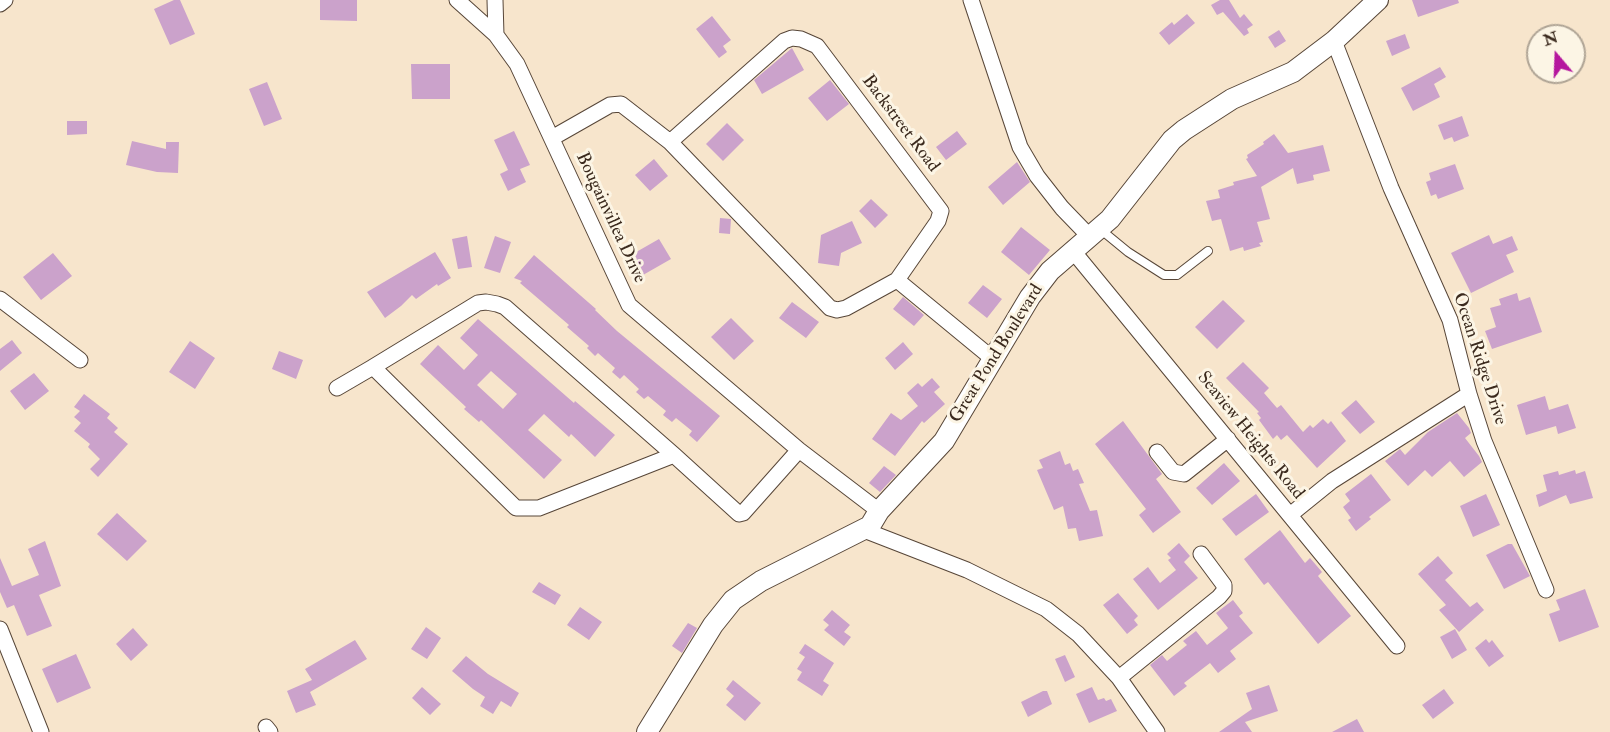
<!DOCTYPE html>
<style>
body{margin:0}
#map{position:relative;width:1610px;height:732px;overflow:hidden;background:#f7e5cc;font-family:"IM FELL Double Pica",serif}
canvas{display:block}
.north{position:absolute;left:1526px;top:24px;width:60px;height:60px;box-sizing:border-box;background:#fcf5e5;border:2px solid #afa495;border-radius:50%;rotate:341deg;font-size:16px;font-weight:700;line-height:24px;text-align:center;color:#3b2a1e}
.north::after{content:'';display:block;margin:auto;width:21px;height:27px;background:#b5179e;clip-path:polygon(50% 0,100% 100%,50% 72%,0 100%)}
</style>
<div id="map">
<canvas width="1610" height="732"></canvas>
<div class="north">N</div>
</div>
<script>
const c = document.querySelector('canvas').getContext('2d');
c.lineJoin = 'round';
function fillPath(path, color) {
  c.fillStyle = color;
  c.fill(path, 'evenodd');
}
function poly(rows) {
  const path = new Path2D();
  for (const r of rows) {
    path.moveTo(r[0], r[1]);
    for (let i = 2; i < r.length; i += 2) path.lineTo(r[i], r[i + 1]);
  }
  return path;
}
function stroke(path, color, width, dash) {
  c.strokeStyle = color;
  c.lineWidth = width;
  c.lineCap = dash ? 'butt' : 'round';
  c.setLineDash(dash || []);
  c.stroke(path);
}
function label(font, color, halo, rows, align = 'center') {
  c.font = font + ' "IM FELL Double Pica",serif';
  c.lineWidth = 6;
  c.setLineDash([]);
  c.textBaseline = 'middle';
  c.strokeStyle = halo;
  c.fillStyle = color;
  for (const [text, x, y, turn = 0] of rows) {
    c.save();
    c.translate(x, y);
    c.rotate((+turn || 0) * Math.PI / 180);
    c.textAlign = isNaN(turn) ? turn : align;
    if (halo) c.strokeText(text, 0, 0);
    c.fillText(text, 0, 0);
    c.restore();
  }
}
const building = poly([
 [174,0,180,0,195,34,170,45,154,9],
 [320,0,357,0,357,21,320,20],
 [1220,0,1229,0,1240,18,1244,14,1253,25,1247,29,1249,33,1244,36,1223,12,1217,15,1211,5],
 [1412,0,1458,0,1459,3,1418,17],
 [1187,14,1195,23,1169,45,1159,33,1172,22,1174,25],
 [712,16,731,40,723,46,727,52,719,58,696,29],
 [1279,30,1286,41,1275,48,1268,37],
 [1405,34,1410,48,1392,56,1386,41],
 [792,48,804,70,762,94,754,80],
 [411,64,450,64,450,99,412,99],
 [1440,67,1446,77,1434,84,1440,97,1413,111,1401,88],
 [830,80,849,104,827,121,808,98],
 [267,82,282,119,264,126,249,89],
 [1462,116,1469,136,1454,142,1452,137,1444,140,1438,125],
 [67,121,87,121,87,134,67,135],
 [727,123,744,140,723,161,706,144],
 [514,131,530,165,520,169,526,182,508,191,500,174,508,170,494,140],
 [957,131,967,144,946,160,936,147],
 [1274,134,1288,153,1323,145,1330,171,1313,175,1314,180,1297,184,1293,168,1261,187,1270,219,1257,222,1263,242,1259,243,1261,246,1244,251,1243,247,1230,251,1221,219,1212,221,1206,201,1220,198,1218,190,1234,185,1233,182,1257,176,1246,159,1248,158,1247,155,1264,144,1263,142],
 [132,141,166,149,166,142,179,142,178,173,157,172,126,165],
 [654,159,668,176,650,191,635,175],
 [1017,162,1030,182,1003,205,988,187],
 [1455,164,1464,189,1438,199,1436,194,1431,196,1426,182,1431,180,1429,173],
 [871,199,888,215,875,228,859,211],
 [720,218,731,219,730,234,719,233],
 [852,221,862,243,841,253,839,266,818,263,821,235],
 [1021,227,1050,250,1029,275,1001,252],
 [1489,235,1493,244,1512,236,1518,250,1506,255,1514,272,1471,293,1451,253],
 [467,236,472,267,458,269,452,239],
 [495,236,511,242,500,273,484,268],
 [659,239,671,259,636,279,624,259],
 [435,252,451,278,438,286,437,284,416,299,412,295,401,306,385,318,367,292],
 [53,253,72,276,41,300,23,277],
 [534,255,596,309,595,310,617,331,720,416,697,442,689,435,692,431,676,418,672,422,663,415,666,411,648,396,644,399,636,392,639,389,624,375,620,379,612,372,615,368,598,353,595,356,587,348,589,346,567,327,569,325,520,283,522,281,514,278],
 [983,285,1002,299,987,318,968,303],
 [1517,293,1519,301,1530,297,1542,332,1492,349,1485,331,1496,327,1490,308,1501,305,1499,299],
 [903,297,924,315,914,326,893,309],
 [1223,300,1245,321,1217,349,1195,327],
 [792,302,819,322,806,338,779,318],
 [731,318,754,341,734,360,711,337],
 [478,319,574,403,575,401,615,435,595,457,571,434,569,437,544,414,528,430,562,460,544,479,481,420,479,422,464,409,466,407,420,364,438,345,464,370,478,355,460,338],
 [491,371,517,394,503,409,477,385],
 [12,340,22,353,0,371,0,349],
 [190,341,215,358,195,389,169,372],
 [903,342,913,354,895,370,885,358],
 [279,351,303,360,296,379,272,369],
 [1243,362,1269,388,1264,393,1277,408,1281,405,1303,432,1310,425,1313,428,1323,419,1328,424,1331,421,1346,441,1317,468,1287,435,1281,440,1277,435,1273,439,1259,420,1261,418,1257,413,1259,412,1226,378],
 [34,373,49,391,25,410,10,391],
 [932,378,940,387,934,392,945,404,924,423,922,421,895,456,872,439,891,413,901,420,918,406,907,393,918,383,922,387],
 [84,394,110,414,107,418,118,428,114,432,128,444,98,477,90,469,100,459,88,447,90,444,74,431,81,423,74,417,80,411,74,407],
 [1545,396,1549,410,1568,404,1576,428,1558,434,1556,426,1526,435,1517,405],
 [1356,400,1375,422,1360,434,1341,413],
 [1457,413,1469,428,1471,433,1465,438,1479,456,1482,462,1464,477,1450,461,1432,477,1425,470,1408,486,1385,461,1400,449,1405,455,1428,432],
 [1123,421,1162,474,1156,479,1181,512,1153,533,1139,515,1146,509,1095,444],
 [1060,451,1065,465,1070,463,1073,471,1078,469,1084,483,1079,484,1090,511,1097,510,1103,536,1079,541,1076,528,1068,529,1063,506,1054,510,1037,470,1043,468,1039,460],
 [1224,463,1240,481,1212,505,1196,488],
 [884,466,896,475,880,492,869,483],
 [1575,470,1576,474,1585,471,1593,498,1570,504,1566,495,1539,507,1536,495,1547,491,1543,475,1558,471,1559,475],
 [1371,474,1391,500,1369,517,1371,519,1356,531,1348,520,1351,518,1343,507,1350,501,1345,494],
 [1256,494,1269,512,1236,536,1222,519],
 [1486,494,1500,525,1473,537,1460,506],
 [117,513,147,541,127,561,97,534],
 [1280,530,1305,563,1310,558,1322,572,1318,576,1351,616,1318,644,1268,582,1264,585,1244,559],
 [45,541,61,586,39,595,52,626,27,636,14,605,7,608,0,592,0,558,12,586,39,575,28,549],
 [1179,543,1190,556,1184,562,1198,578,1158,610,1133,579,1148,567,1160,583,1176,570,1168,560,1171,558,1167,554],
 [1508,544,1512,544,1530,576,1504,589,1486,555],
 [1438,556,1453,573,1445,580,1470,607,1477,602,1484,610,1459,632,1439,610,1446,605,1418,574],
 [539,582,561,595,555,605,532,592],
 [1585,589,1599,627,1559,642,1549,614,1560,610,1556,600],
 [1118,593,1138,616,1134,620,1138,625,1127,634,1103,605],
 [1233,600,1243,613,1239,616,1253,633,1230,651,1236,659,1218,673,1210,663,1184,683,1187,686,1174,696,1150,665,1162,655,1167,661,1187,645,1183,641,1196,631,1207,645,1226,630,1228,628,1216,613],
 [580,607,602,622,589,640,567,625],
 [832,610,850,625,844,632,851,637,844,646,824,630,829,625,823,620],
 [688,623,697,628,682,653,672,646],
 [426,627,441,638,427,659,411,649],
 [133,628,148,645,131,661,116,644],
 [1455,629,1467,650,1452,659,1440,637],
 [1486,639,1489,643,1492,640,1504,656,1489,667,1475,648],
 [355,640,367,659,310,692,316,705,296,713,287,691,312,680,305,669],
 [805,644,834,663,823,681,829,685,822,696,797,680,802,672,797,669,805,657,799,653],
 [76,654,91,688,57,703,42,669],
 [1065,655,1075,677,1065,682,1055,659],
 [466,656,488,674,519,693,511,707,501,701,493,714,480,706,485,697,473,689,452,671],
 [733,680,761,703,745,721,726,705,734,696,726,689],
 [1269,685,1278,711,1245,722,1252,732,1219,732,1252,709,1246,693],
 [422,687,441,704,430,715,412,698],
 [1092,687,1098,700,1104,698,1106,701,1111,699,1117,711,1089,723,1076,694],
 [1444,689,1454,703,1433,719,1422,705],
 [1043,691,1047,691,1052,704,1028,717,1021,702],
 [1357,719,1364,732,1332,732]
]);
const service = poly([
 [1100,229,1128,252,1164,275,1177,275,1208,251]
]);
const minor = poly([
 [457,0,496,35,517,64,629,305,799,450,879,511],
 [495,0,496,35],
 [971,0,1020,147,1037,176,1062,208,1090,237],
 [0,4,5,0],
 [1334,41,1391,188,1450,320,1469,394,1484,441,1546,590],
 [552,138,610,105,621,104,670,142,830,308,837,310,846,308,897,280],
 [670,142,784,41,792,38,801,39,817,46,941,211,938,221,897,280,993,359],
 [1073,251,1397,646],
 [0,299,80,360],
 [337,388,373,367],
 [1157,452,1173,472,1184,474,1228,439],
 [674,455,539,508,516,508,373,367,478,303,486,302,497,304,505,307,674,455,739,514,743,513,799,450],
 [1290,515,1332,481,1469,394],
 [864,530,967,570,1046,609,1078,634,1119,678,1157,732],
 [0,629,41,732],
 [1119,678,1219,597,1224,591,1224,585,1201,554],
 [266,727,270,732]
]);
const tertiary = poly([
 [647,732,713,625,733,600,761,581,870,526,879,511,944,441,1030,297,1050,271,1110,219,1172,140,1184,130,1232,99,1293,72,1334,41,1378,0]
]);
const streetNames = [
 ["Backstreet Road",900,124,53],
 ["Bougainvillea Drive",610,218,65],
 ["Great Pond Boulevard",997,354,-58],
 ["Ocean Ridge Drive",1479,359,72],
 ["Seaview Heights Road",1250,436,51]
];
fillPath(building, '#cba2cb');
stroke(service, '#574638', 10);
stroke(minor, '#574638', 17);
stroke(tertiary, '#574638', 22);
stroke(service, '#fff', 8);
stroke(minor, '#fff', 15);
stroke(tertiary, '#fff', 20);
label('18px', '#3b2a1e', '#fcf5e5', streetNames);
</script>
